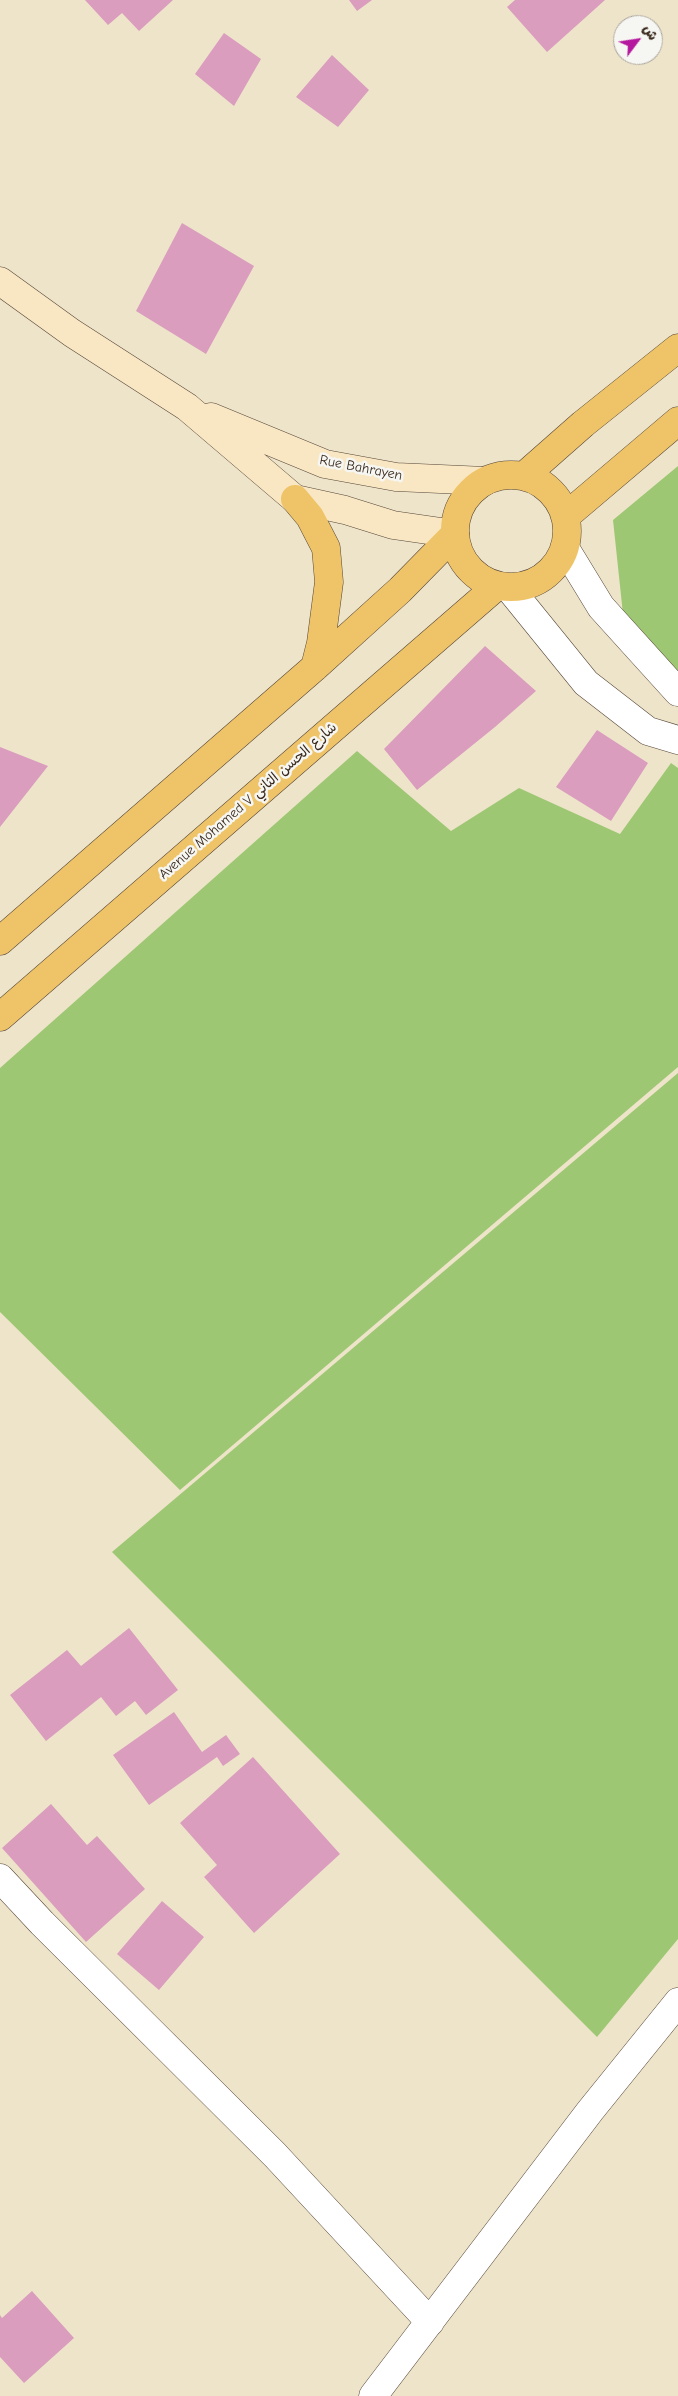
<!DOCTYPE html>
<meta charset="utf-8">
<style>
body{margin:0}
#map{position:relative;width:678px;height:2396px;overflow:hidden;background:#eee4ca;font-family:"Comic Neue","Playpen Sans Arabic",sans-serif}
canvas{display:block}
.north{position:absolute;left:613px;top:15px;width:50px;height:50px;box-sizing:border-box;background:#f6f6f2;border:1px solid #aba49d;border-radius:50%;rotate:59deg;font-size:14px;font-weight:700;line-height:20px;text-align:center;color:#3b2a1e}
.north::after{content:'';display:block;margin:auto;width:18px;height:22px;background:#b5179e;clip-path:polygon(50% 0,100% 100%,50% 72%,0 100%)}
</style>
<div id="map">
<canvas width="678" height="2396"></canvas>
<div class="north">ش</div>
</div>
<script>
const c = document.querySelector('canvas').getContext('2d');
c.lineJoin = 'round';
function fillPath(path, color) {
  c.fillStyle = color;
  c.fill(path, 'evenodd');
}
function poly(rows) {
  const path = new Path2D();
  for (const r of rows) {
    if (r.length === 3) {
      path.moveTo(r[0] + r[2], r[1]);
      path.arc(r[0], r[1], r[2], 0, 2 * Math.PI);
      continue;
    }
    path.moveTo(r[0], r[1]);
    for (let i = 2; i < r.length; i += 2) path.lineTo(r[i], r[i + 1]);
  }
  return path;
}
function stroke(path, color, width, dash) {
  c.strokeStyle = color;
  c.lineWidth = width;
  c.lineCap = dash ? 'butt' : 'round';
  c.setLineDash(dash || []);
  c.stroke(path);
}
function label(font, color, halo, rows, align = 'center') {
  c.font = font + ' "Comic Neue","Playpen Sans Arabic",sans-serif';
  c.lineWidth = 5;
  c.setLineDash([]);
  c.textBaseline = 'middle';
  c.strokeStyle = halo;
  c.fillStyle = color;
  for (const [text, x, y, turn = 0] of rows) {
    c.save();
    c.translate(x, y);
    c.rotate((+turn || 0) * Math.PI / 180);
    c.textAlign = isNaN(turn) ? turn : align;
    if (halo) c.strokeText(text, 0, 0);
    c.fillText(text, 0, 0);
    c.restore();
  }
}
const green = poly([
 [678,466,678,672,625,633,613,520],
 [357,751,451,831,519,788,620,834,671,763,678,768,678,1067,180,1490,0,1312,0,1068],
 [678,1073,678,1939,597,2037,112,1552]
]);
const building = poly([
 [85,0,173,0,139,31,122,13,108,25],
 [349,0,372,0,357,11],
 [515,0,605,0,547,52,507,7],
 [224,33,261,59,234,106,195,74],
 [332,55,369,90,338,127,296,97],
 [182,223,254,266,206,354,136,311],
 [485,646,536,691,495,727,417,790,384,749],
 [597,730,648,763,611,821,556,787],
 [0,747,48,766,0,827],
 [129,1628,178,1690,146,1715,135,1701,116,1716,101,1697,46,1741,10,1695,67,1650,81,1666],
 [174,1712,202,1752,226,1735,240,1754,223,1766,217,1757,149,1805,113,1755],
 [253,1757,340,1854,254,1933,204,1877,217,1865,180,1823],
 [51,1804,87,1845,97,1836,145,1889,86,1942,2,1848],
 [162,1901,204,1937,159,1990,117,1954],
 [32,2291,74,2338,24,2383,0,2357,0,2315,2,2318]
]);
const street = poly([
 [565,548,601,607,678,692],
 [509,588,586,683,648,731,678,740],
 [0,1878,42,1923,275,2155,430,2322],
 [373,2396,590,2111,678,2002]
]);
const secondary = poly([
 [0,281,72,333,187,407,295,499,345,510,393,525,455,534],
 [211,417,325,464,396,477,485,481]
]);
const highway = poly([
 [511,531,56],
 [524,476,583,424,678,348],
 [295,499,310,517,326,548,329,582,321,643,315,667],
 [566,516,678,421],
 [0,941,315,667,400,590,455,534],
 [0,1017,497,586]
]);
const streetNames = [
 ["Rue Bahrayen",361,468,11],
 ["Avenue Mohamed V شارع الحسن الثاني",248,801,-41]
];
fillPath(green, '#9ec773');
fillPath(building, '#da9dbe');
stroke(street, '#564638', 29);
stroke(secondary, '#564638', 29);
stroke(highway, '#564638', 29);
stroke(street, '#fff', 28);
stroke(secondary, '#f9e7c3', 28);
stroke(highway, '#efc469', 28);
label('14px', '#3b2a1e', '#f6f6f2', streetNames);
</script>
